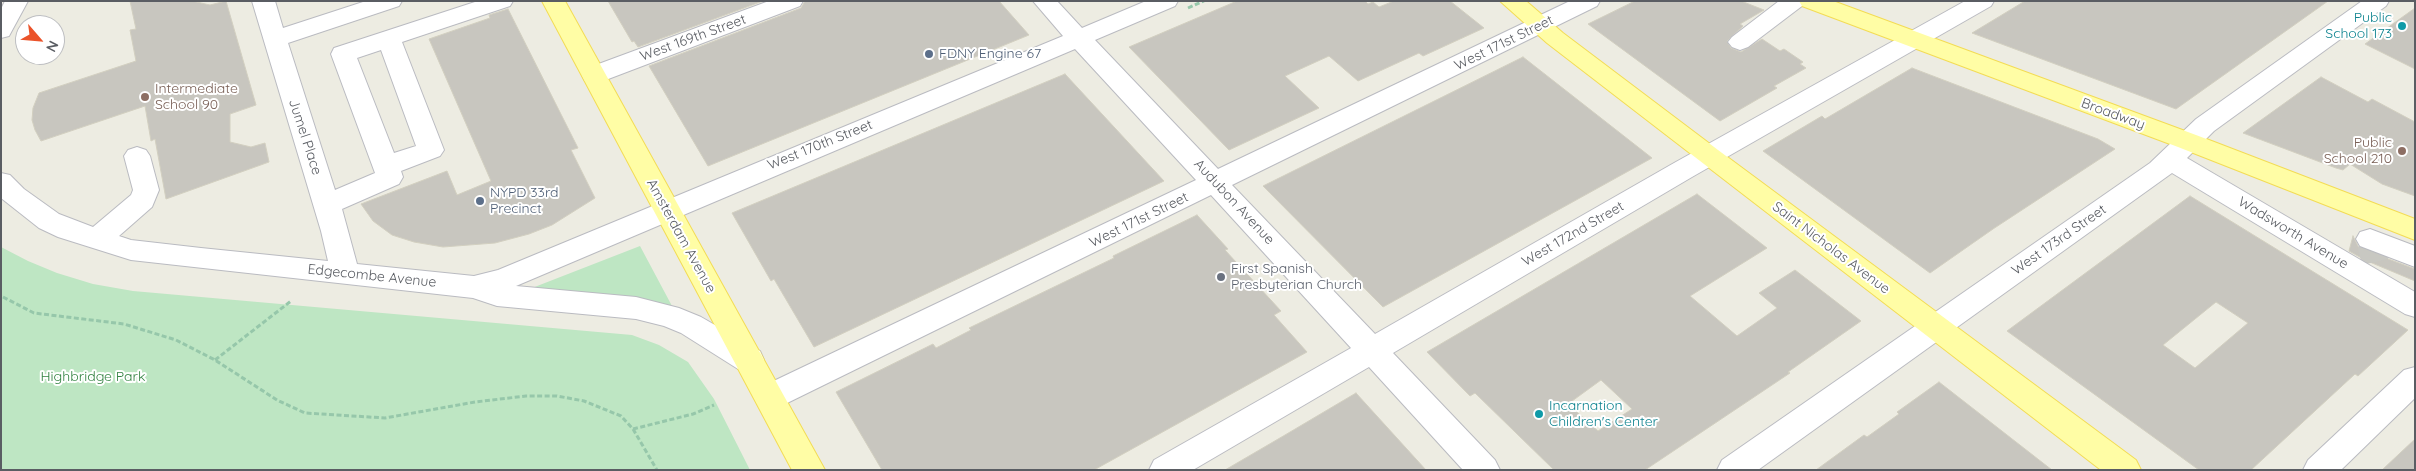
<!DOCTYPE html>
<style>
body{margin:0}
#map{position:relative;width:2416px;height:471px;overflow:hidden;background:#edece2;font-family:Quicksand,sans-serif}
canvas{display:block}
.frame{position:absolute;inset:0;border:2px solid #5a5d63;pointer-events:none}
.north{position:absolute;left:15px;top:15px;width:50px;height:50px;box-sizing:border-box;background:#fff;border:1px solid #bdbec1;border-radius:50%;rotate:117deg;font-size:14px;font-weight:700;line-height:20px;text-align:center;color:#5a5d63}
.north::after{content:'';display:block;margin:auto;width:18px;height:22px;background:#eb532a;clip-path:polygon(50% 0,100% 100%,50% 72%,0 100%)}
</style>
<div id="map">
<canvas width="2416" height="471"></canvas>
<div class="frame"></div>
<div class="north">N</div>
</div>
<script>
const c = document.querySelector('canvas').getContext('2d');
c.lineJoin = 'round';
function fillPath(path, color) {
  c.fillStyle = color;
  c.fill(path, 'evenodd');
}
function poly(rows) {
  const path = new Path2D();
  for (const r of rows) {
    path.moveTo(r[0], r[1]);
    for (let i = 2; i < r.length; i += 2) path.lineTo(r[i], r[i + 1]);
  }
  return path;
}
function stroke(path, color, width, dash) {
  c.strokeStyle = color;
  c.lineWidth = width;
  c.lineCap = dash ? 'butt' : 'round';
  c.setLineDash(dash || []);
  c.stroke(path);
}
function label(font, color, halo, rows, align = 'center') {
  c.font = font + ' Quicksand,sans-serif';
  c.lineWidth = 4;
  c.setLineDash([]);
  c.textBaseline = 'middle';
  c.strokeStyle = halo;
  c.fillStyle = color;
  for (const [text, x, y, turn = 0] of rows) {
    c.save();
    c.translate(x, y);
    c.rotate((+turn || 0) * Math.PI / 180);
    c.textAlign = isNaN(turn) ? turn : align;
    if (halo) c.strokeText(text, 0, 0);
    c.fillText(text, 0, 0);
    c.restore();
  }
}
const green = poly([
 [640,246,672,306,532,288],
 [1,247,28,261,57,273,93,284,133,291,632,335,659,345,688,362,714,399,750,470,1,470]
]);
const building = poly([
 [130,1,192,1,210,5,226,1,256,105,230,114,230,142,251,147,265,143,269,162,166,199,155,139,151,141,145,106,41,141,35,130,32,120,33,108,39,93,136,61,130,30,136,29,130,1],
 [608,1,763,1,638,47,634,41,632,42,608,1],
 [805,1,999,1,1029,35,708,166,649,66,801,8,805,1],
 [1237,1,1365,1,1368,4,1373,2,1379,7,1394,1,1450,1,1484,28,1423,56,1419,53,1358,81,1329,56,1285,76,1319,108,1229,150,1129,47,1237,1],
 [1635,1,1741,1,1764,10,1740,24,1743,26,1727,41,1731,48,1741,52,1762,39,1780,51,1784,49,1803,62,1800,64,1806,68,1774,86,1777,88,1720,121,1588,24,1635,1],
 [2025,1,2328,1,2176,109,1972,33,2025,1],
 [2415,8,2415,69,2365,44,2415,8],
 [508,9,578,148,571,150,595,198,552,225,529,234,495,243,443,247,414,242,392,235,373,221,361,204,447,171,457,195,491,181,429,39,490,18,489,15,508,9],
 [1523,57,1652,158,1383,307,1263,186,1523,57],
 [1912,68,2098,139,2115,149,1993,229,1930,273,1763,151,1822,116,1825,119,1912,68],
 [1065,74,1164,181,814,347,774,279,771,281,732,213,1065,74],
 [2321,77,2368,102,2372,99,2415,122,2415,196,2382,184,2350,164,2343,170,2336,168,2243,133,2321,77],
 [1697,194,1767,248,1690,296,1737,336,1777,308,1759,293,1795,270,1861,321,1788,372,1790,373,1645,470,1554,470,1475,393,1470,396,1427,352,1697,194],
 [1601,380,1632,409,1598,431,1568,404,1601,380],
 [2190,196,2408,330,2358,376,2355,374,2251,470,2199,470,2007,331,2190,196],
 [2216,302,2248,323,2195,368,2163,345,2216,302],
 [1197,215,1228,249,1225,250,1281,311,1274,315,1307,352,1094,470,882,470,836,392,933,344,936,348,971,330,969,328,1114,258,1113,256,1197,215],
 [2353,236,2359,248,2415,269,2415,281,2365,260,2349,251,2353,236],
 [1939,382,2052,470,1816,470,1864,435,1867,437,1899,414,1897,412,1939,382],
 [1356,393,1426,470,1225,470,1285,435,1356,393],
 [2415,439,2415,470,2382,470,2415,439]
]);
const minorTunnel = poly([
 [2371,244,2375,262]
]);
const path = poly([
 [1188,8,1204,1],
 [3,297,34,313,124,324,176,340,215,360,277,400,305,413,385,418,475,402,526,396,557,396,584,401,621,416,633,429,657,470],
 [215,360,291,301],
 [633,429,693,414,714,405]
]);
const minor = poly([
 [5,1,28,1,9,36,1,38,1,9,5,1],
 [252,1,275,1,283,28,366,1,402,1,399,6,288,43,335,190,375,173,331,54,334,48,478,1,513,1,510,6,402,42,444,150,440,156,401,171,403,177,399,184,342,209,357,264,474,276,498,270,1063,36,1033,1,1057,1,1082,28,1146,1,1178,1,1175,6,1095,40,1218,169,1570,1,1600,1,1597,6,1232,185,1375,334,1674,163,1965,1,1994,1,1991,6,1692,177,1393,353,1495,460,1500,470,1463,470,1369,367,1193,470,1149,470,1154,460,1351,348,1211,195,781,406,770,410,759,406,755,397,759,388,1196,180,1075,49,516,286,636,297,679,308,701,317,760,351,764,360,760,369,749,372,738,369,681,333,664,326,636,319,497,306,473,298,131,260,58,237,39,228,1,198,1,173,10,175,24,189,59,214,93,227,131,195,133,190,124,156,128,150,137,147,146,150,150,156,159,190,152,207,119,236,131,240,201,248,328,261,321,231,252,1],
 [381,50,416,146,394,153,357,58,381,50],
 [769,1,803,1,800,6,603,81,594,83,585,81,582,75,585,69,769,1],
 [1779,1,1805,1,1802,6,1748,47,1740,50,1732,47,1728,42,1732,37,1779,1],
 [2362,1,2389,1,2386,6,2214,131,2187,158,2415,292,2415,317,2405,314,2172,173,1758,470,1717,470,1722,460,2150,163,2196,119,2362,1],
 [2370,229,2415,246,2415,267,2360,246,2356,239,2360,232,2370,229],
 [2415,367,2415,398,2341,470,2303,470,2308,460,2404,370,2415,367]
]);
const major = poly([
 [542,1,565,1,825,470,792,470,542,1],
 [1500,1,1526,1,1563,33,1718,150,2136,460,2141,470,2101,470,1547,43,1500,1],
 [1799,1,1833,1,2196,135,2415,219,2415,240,2178,147,1802,6,1799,1]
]);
const markers = [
 [2402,26,5,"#0f9aa8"],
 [929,54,5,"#5c6f8a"],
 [145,97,5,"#8d6e63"],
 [2402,151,5,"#8d6e63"],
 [480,201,5,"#5c6f8a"],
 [1221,277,5,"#6b7280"],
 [1539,414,5,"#0f9aa8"]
];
const cultureNames = [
 ["Public",2392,18],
 ["School 173",2392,34],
 ["Incarnation",1549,406,"left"],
 ["Children's Center",1549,422,"left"]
];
const streetNames = [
 ["West 169th Street",693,38,-20],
 ["West 171st Street",1504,43,-26],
 ["Broadway",2113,114,20],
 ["Jumel Place",305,137,72],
 ["West 170th Street",820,145,-22],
 ["Audubon Avenue",1234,202,47],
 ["West 171st Street",1139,220,-26],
 ["Wadsworth Avenue",2293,233,31],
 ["West 172nd Street",1573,234,-30],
 ["Amsterdam Avenue",681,236,61],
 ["West 173rd Street",2059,240,-35],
 ["Saint Nicholas Avenue",1831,248,37],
 ["Edgecombe Avenue",372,276,6]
];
const serviceNames = [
 ["FDNY Engine 67",939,54],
 ["NYPD 33rd",490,193],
 ["Precinct",490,209]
];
const educationNames = [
 ["Intermediate",155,89],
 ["School 90",155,105],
 ["Public",2392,143,"right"],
 ["School 210",2392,159,"right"]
];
const worshipNames = [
 ["First Spanish",1231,269],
 ["Presbyterian Church",1231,285]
];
const parkNames = [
 ["Highbridge Park",93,377]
];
fillPath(green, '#bee6c3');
fillPath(building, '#c8c6bf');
stroke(building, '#d2cfc0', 1);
stroke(minorTunnel, '#c8c8c2', 27, [27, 14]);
stroke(minor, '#babbc1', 2);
stroke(major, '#f3dc55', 2);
stroke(path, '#96c7aa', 3, [5, 2.5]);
fillPath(minor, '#fff');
fillPath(major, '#fffda5');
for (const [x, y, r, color] of markers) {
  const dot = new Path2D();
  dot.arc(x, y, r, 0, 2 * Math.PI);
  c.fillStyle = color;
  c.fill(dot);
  stroke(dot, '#fff', 2);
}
label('14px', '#0d838f', '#fff', cultureNames, 'right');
label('14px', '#5a5d63', '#fff', streetNames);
label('14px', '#4e5e75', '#fff', serviceNames, 'left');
label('14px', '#785e54', '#fff', educationNames, 'left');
label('14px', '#5b616d', '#fff', worshipNames, 'left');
label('14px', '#328241', '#fff', parkNames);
</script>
